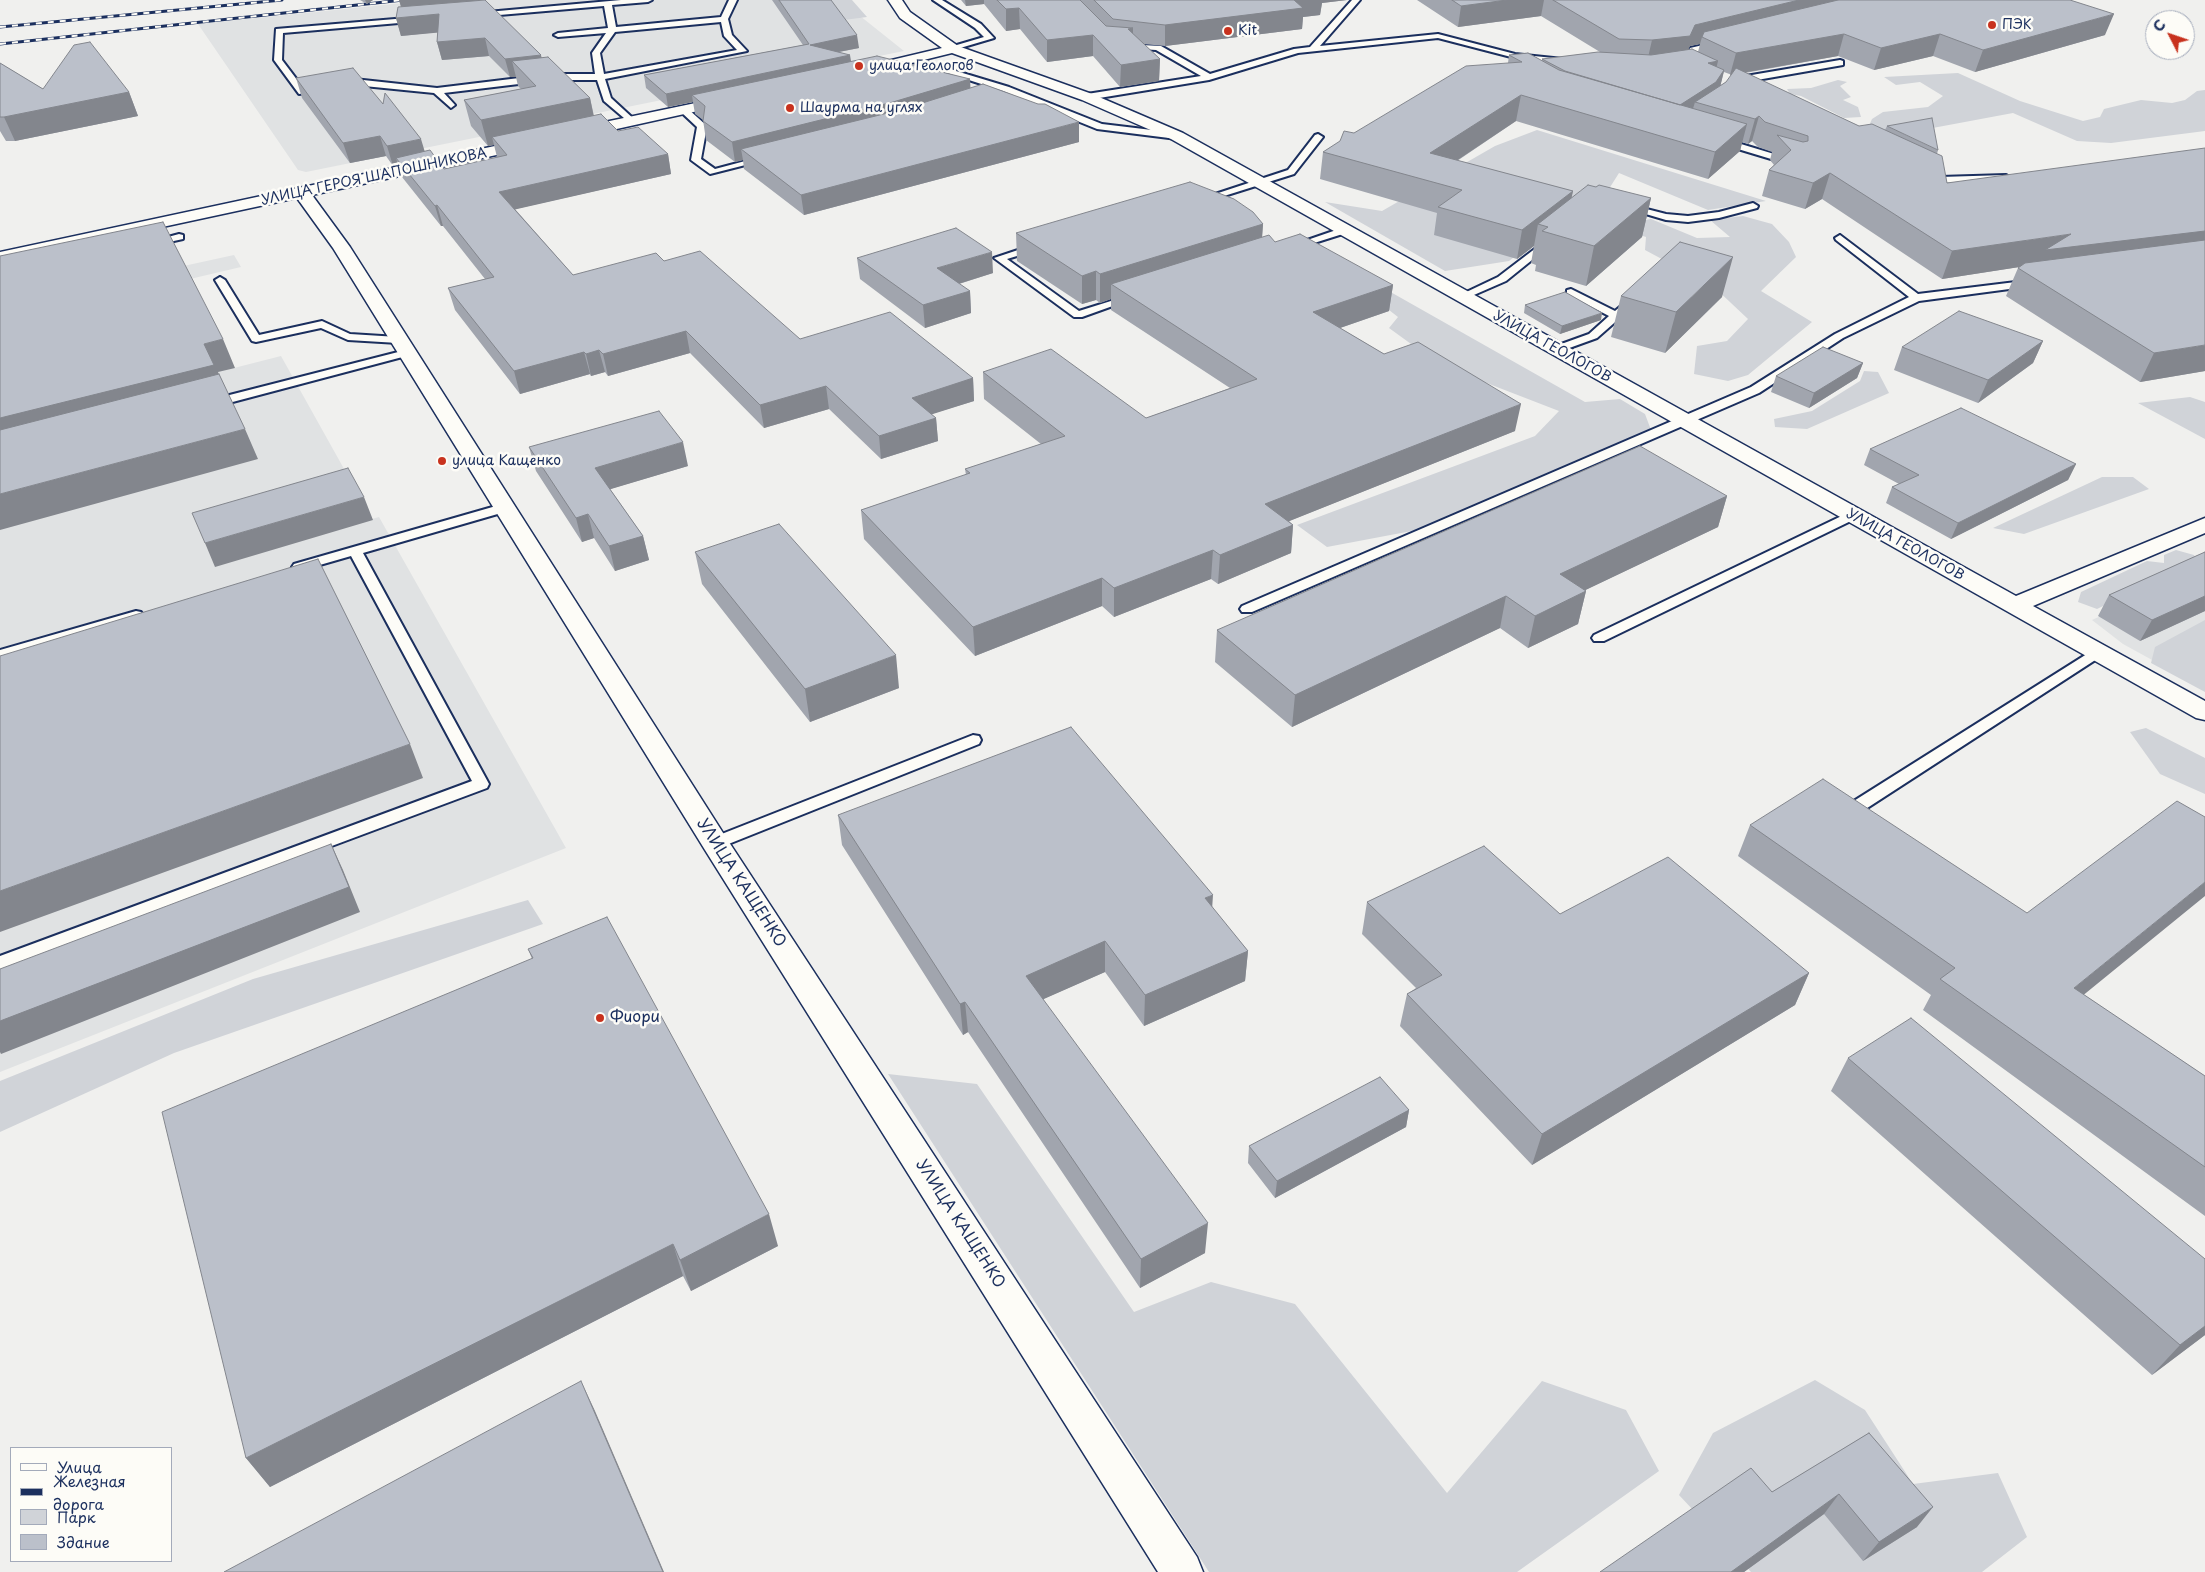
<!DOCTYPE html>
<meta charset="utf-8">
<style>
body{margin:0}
#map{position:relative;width:2205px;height:1572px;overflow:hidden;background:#f0f0ee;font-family:"Playpen Sans",sans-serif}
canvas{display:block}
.legend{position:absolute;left:10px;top:1447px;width:162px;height:115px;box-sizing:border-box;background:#fdfcf7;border:1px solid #a3aaba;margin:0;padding:6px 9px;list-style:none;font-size:15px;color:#1b2f5e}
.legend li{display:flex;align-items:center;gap:10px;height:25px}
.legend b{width:25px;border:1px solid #a3aaba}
.north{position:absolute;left:2145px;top:10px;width:50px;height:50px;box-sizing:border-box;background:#fdfcf7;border:1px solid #a3aaba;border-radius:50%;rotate:311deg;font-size:14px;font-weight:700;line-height:20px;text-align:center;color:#1b2f5e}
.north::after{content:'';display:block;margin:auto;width:18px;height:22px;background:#c8321e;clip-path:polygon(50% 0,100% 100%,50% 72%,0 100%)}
</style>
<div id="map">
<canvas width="2205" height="1572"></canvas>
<ul class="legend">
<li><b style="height:6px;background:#fdfcf7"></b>Улица</li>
<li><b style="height:6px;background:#1b2f5e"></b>Железная дорога</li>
<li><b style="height:14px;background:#d0d3d8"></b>Парк</li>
<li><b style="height:14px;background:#bbc0ca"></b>Здание</li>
</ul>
<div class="north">С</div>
</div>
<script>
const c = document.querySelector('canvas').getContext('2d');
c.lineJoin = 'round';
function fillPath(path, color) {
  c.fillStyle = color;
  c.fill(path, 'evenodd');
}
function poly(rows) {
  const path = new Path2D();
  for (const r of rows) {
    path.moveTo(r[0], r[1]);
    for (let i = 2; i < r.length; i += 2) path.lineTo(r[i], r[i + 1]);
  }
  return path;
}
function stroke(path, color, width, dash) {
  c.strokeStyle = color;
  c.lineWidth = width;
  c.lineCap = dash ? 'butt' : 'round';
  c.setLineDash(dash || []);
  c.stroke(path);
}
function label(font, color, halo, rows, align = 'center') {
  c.font = font + ' "Playpen Sans",sans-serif';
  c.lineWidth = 5;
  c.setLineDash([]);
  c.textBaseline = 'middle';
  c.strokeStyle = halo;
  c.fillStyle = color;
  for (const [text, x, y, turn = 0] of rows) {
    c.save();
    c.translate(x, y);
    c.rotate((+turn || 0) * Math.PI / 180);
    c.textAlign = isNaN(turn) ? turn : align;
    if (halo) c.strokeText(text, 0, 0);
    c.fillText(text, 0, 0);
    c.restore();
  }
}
const built = poly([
 [432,0,840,0,904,51,306,172,298,170,198,24],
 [234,255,241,267,190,279,234,368,281,356,372,519,379,517,566,848,0,1072,0,306],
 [2205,567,2205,689,2123,644,2092,620]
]);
const green = poly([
 [819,0,852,0,867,17,828,22],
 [1958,73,2020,101,2083,121,2100,117,2104,109,2141,100,2172,103,2185,100,2197,91,2205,90,2205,131,2111,143,2077,141,2013,113,1879,138,1865,135,1872,119,1883,112,1928,107,1943,96,1920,82,1896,85,1884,77],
 [1838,80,1847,82,1840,86,1851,97,1843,100,1858,107,1861,117,1844,118,1801,96,1790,94,1787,89,1811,88],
 [1537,130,1766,201,1708,210,1619,173,1607,192,1580,190,1577,208,1509,261,1445,271,1325,202,1382,211,1495,146],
 [1743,216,1772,224,1789,242,1796,257,1761,291,1812,322,1748,375,1728,381,1694,374,1697,346,1727,341,1748,319,1714,287,1645,250,1646,237,1612,226,1651,219,1697,238,1730,237,1710,220],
 [1387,290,1585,402,1620,399,1645,414,1651,430,1417,530,1327,547,1297,525,1535,436,1559,411,1440,365,1389,328,1398,317,1371,296],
 [1864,371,1878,372,1889,393,1807,429,1775,427,1774,419,1812,411,1860,381],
 [2190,397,2205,402,2205,439,2138,403],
 [2102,477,2133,477,2149,489,2024,534,1993,528],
 [2176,550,2194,555,2198,564,2188,570,2170,567,2167,575,2097,609,2078,602,2081,592,2147,561,2164,563,2164,555],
 [2205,620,2205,692,2151,663,2155,647],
 [2146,728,2205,758,2205,794,2160,774,2130,732],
 [528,900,543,924,174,1053,0,1132,0,1081,253,979],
 [888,1074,977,1084,1134,1312,1211,1282,1295,1304,1447,1493,1542,1381,1626,1410,1659,1471,1517,1572,1209,1572],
 [1815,1380,1865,1410,1913,1484,1998,1473,2027,1537,1982,1572,1751,1572,1679,1495,1713,1433]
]);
const service = poly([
 [621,0,652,0,648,2,612,5,616,27,721,17,729,0,737,0,728,19,732,35,747,51,605,79,611,98,636,121,631,124,604,101,597,80,552,80,444,93,455,105,451,108,434,93,354,85,344,87,340,84,354,79,437,88,552,74,595,74,592,53,606,33,558,37,554,35,558,33,608,28,604,6,476,17,472,15,476,13,621,0],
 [721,22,724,36,737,50,604,74,600,53,615,32,721,22],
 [933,0,942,0,981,24,994,38,950,51,950,47,984,37,975,28,933,0],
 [1352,0,1360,0,1320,46,1438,34,1515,54,1563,59,1567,62,1563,65,1515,58,1438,38,1298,53,1209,80,1087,100,1083,97,1087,94,1201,76,1156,50,1125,48,1122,48,1122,44,1161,46,1210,74,1294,49,1310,47,1352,0],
 [419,17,422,17,422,21,283,33,282,60,304,89,320,86,324,89,323,91,299,94,274,60,276,29,419,17],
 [1720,41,1723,41,1723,45,1697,52,1692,63,1685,61,1690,48,1720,41],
 [913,58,1009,87,1102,124,1177,133,1182,136,1177,139,1097,129,1003,91,913,62,913,58],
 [1840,60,1843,61,1843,65,1734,84,1730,81,1734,78,1840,60],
 [681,108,687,108,707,126,701,159,715,169,764,156,769,159,710,174,691,160,697,127,681,112,681,108],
 [1318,134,1323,137,1294,174,1205,202,1197,200,1288,170,1315,135,1318,134],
 [1721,138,1794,160,1796,162,1791,165,1718,143,1718,139,1721,138],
 [1927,172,1940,177,2006,175,2011,178,2006,181,1939,183,1924,177,1924,173,1927,172],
 [1753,203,1758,206,1757,208,1719,218,1688,222,1666,220,1622,207,1627,204,1666,214,1688,216,1719,212,1753,203],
 [1345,227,1349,228,1349,232,1292,250,1287,247,1345,227],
 [179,234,183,235,183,239,151,246,146,243,179,234],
 [1840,235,1918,294,2032,280,2037,283,2032,286,1919,301,1843,338,1759,393,1252,612,1242,612,1240,609,1242,606,1751,387,1835,334,1909,297,1836,240,1835,238,1840,235],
 [1549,238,1554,241,1553,243,1506,281,1467,298,1459,298,1458,296,1498,277,1549,238],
 [1036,244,1041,247,1040,249,1007,259,1079,311,1130,295,1135,298,1082,317,1074,317,994,258,1036,244],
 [220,277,225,280,259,335,322,321,350,334,398,337,404,340,398,343,348,340,321,328,256,342,252,341,215,280,220,277],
 [1571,289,1615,311,1628,300,1632,299,1638,302,1597,338,1561,351,1553,351,1553,347,1589,334,1609,316,1567,294,1567,290,1571,289],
 [406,350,410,351,410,355,210,408,204,404,206,401,406,350],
 [503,504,510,508,508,511,363,553,489,784,487,788,0,970,0,956,472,781,351,556,299,571,292,567,294,564,503,504],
 [1852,511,1857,512,1859,515,1857,518,1604,641,1594,641,1592,638,1594,635,1852,511],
 [136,611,141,612,143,615,141,618,0,660,0,650,136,611],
 [2098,647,2105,652,2103,655,1861,812,1849,812,1847,808,1849,804,2098,647],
 [973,735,979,736,981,740,979,744,721,847,715,849,709,847,707,843,709,839,973,735]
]);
const minor = poly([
 [888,0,902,0,910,12,958,46,1092,94,1183,133,2016,596,2205,518,2205,533,2033,606,2205,701,2205,720,2196,718,1171,139,1082,100,952,53,867,74,862,73,860,70,862,67,942,48,900,18,888,0],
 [729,96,736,100,734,103,576,138,568,133,576,128,729,96],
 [532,138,538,140,540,143,538,146,312,195,350,247,725,836,1197,1557,1203,1572,1158,1572,705,850,333,248,297,198,0,262,0,252,532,138]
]);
const rail = poly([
 [0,27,282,0],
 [0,44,403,0]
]);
const wall = poly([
 [360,0,373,0,367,4],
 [399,0,479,0,542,58,590,98,594,116,618,131,668,154,671,174,515,209,573,275,664,261,800,339,973,378,974,401,931,414,936,418,938,441,881,459,829,409,764,428,690,353,608,376,605,372,591,376,590,374,520,394,455,310,448,288,485,279,443,226,441,226,402,177,398,165,393,166,386,156,350,163,302,98,296,78,425,152,444,169,497,157,494,145,488,146,471,126,464,100,521,89,518,86,516,77,510,77,489,56,442,60,437,42,438,32,401,36,396,18,401,7],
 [772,0,831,0,859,48,839,52,851,61,970,88,1079,142,804,215,744,169,743,160,735,162,706,140,703,120,695,114,693,102,668,107,646,88,644,75,803,45],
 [961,0,1347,0,1322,3,1320,15,1303,17,1302,29,1165,46,1143,44,1160,59,1159,81,1120,87,1093,56,1047,62,1020,29,1006,31,984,4,966,6],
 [1417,0,2070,0,2105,35,1975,72,1933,56,1874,70,1838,56,1745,73,1859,126,1885,130,1887,126,1938,150,1937,154,1947,183,2205,371,2140,382,2006,296,2018,268,2019,267,1942,279,1822,199,1805,209,1762,196,1769,170,1774,165,1770,160,1772,152,1758,147,1752,141,1748,144,1742,142,1740,151,1708,179,1516,121,1457,161,1573,191,1571,198,1596,187,1651,198,1642,237,1586,286,1535,271,1536,265,1531,263,1534,246,1517,259,1434,235,1437,213,1320,179,1323,152,1354,133,1508,63,1509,55,1542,61,1542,59,1600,52,1541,16,1458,27],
 [1700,44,1698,52,1688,49,1690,46],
 [1724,72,1732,75,1726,82,1720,86],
 [0,63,43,89,129,92,138,116,15,141,6,141,0,131],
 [1263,224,1262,237,1393,285,1389,311,1340,328,1515,431,1289,521,1293,525,1291,553,1218,584,1211,579,1114,617,1102,606,975,656,864,539,861,510,966,475,965,469,1041,444,984,399,983,372,1146,418,1230,388,1111,310,1111,299,1100,303,1096,300,1082,304,1017,261,1016,233],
 [857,258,993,273,959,284,970,291,971,313,925,328,860,279],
 [1621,296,1722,297,1665,353,1611,337],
 [1525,305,1601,320,1560,334,1524,313],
 [2043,341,2033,363,1978,403,1894,370,1902,347],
 [1863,363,1857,378,1809,408,1771,392,1776,376],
 [529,447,688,466,610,489,643,536,649,560,615,571,594,538,582,542,536,471],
 [1870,449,2076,464,2068,480,1951,539,1886,503,1892,487,1899,484,1864,465],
 [1727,496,1718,527,1585,590,1586,591,1578,624,1528,648,1500,628,1292,727,1215,662,1217,630],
 [695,552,899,688,810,722,702,584],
 [2205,552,2205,611,2140,641,2098,616,2109,595],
 [838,815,1212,908,1248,951,1245,981,1144,1026,1105,972,1043,999,1205,1253,1140,1288,968,1032,963,1035,842,845],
 [1750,825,2084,995,2205,1076,2205,1216,1923,1010,1931,995,1738,856],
 [1367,902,1809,973,1795,1005,1532,1165,1400,1026,1407,994,1416,988,1362,934],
 [528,949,778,1246,691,1291,683,1276,270,1487,246,1458,532,959],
 [1848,1058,2205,1259,2205,1335,2152,1375,1831,1091],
 [1409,1110,1406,1127,1275,1198,1248,1163,1249,1146],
 [1869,1433,1917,1527,1863,1561,1824,1514,1744,1572,1600,1572,1772,1492]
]);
const shadedWall = poly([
 [365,0,373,0,367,4],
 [399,0,479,0,482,10,404,16],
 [965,0,984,0,984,4,966,6],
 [1290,0,1347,0,1322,3,1320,15,1303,17,1302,29,1165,46,1165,25],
 [1507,0,1544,0,1541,16,1458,27,1461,6],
 [1799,0,1847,0,1702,37,1700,44,1690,46,1685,57,1647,62,1652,40,1695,25],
 [1019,8,1020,29,1006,31,1006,9],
 [439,14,444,32,401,36,396,18],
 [2114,14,2105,35,1975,72,1983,50],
 [1133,28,1133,50,1128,29],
 [1844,34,1838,56,1730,75,1736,53],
 [1940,34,1933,56,1874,70,1881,48],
 [857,35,859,48,812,57,810,45],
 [1093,35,1093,56,1047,62,1047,40],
 [485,38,489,56,442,60,437,42],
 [541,55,545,73,512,61,516,77,510,77,505,59],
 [850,55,852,67,692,95,693,102,668,107,666,94],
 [1160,59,1159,81,1120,87,1121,65],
 [1718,61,1714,78,1708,63],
 [1724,70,1720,88,1695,102,1692,112,1680,105],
 [970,79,971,98,741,149,743,160,735,162,732,142],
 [129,92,138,116,15,141,4,117],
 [1521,95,1516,121,1426,181,1430,153],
 [590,98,595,123,492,137,494,145,488,146,481,120],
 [1759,116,1752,141,1748,144,1755,119],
 [1079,122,1079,142,804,215,801,195],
 [1747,124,1740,151,1708,179,1715,152],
 [380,136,386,156,350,163,343,143],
 [421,139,427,159,396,158,398,165,393,166,387,146],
 [668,154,671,174,504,212,499,192],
 [1830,173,1822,199,1805,209,1813,183],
 [1573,191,1567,219,1548,227,1538,224,1534,246,1517,259,1522,230],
 [1651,198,1642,237,1586,286,1594,246],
 [437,205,443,226,441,226,435,206],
 [1263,224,1261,252,1111,284,1111,299,1100,303,1100,274],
 [2205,231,2205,257,2039,264,1942,279,1952,251,2071,234],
 [992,252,993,273,939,290,937,268],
 [1733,257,1722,297,1665,353,1676,312],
 [1096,271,1096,300,1082,304,1082,276],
 [1393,285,1389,311,1311,338,1313,312],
 [970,291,971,313,925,328,923,305],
 [1602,313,1601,320,1560,334,1562,326],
 [686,331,690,353,608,376,603,354],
 [223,339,235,368,218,372,226,394,0,452,0,418,204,344],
 [2043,341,2033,363,1978,403,1988,380],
 [2205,345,2205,371,2140,382,2154,353],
 [599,350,605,372,591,376,586,354],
 [584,352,590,374,520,394,514,371],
 [1863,363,1857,378,1809,408,1814,393],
 [973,378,974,401,914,420,912,398],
 [826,386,829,409,764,428,760,405],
 [1521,404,1515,431,1262,532,1265,504],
 [936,418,938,441,881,459,879,436],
 [245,429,258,459,0,530,0,494],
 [683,442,688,466,601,492,595,468],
 [2076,464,2068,480,1951,539,1958,523],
 [1727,496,1718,527,1552,606,1560,574],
 [364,497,373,520,215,567,205,543],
 [588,514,594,538,582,542,576,518],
 [1293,525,1291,553,1218,584,1220,555],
 [643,536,649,560,615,571,609,546],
 [1213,550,1211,579,1114,617,1114,588],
 [1102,578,1102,606,975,656,973,627],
 [1586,591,1578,624,1528,648,1535,616],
 [1506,596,1500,628,1292,727,1295,695],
 [2205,596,2205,611,2140,641,2152,620],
 [896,655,899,688,810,722,805,689],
 [410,744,423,778,0,932,0,891],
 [331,844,343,870,360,912,1,1054,0,1052,0,1021],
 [2205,882,2205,896,2054,1019,2074,988],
 [1213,895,1211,925,1205,898],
 [1105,941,1105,972,1028,1006,1026,976],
 [1248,951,1245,981,1144,1026,1145,995],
 [1809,973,1795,1005,1532,1165,1542,1134],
 [965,1002,968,1032,963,1035,960,1004],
 [1409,1110,1406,1127,1275,1198,1277,1181],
 [769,1214,778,1246,691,1291,680,1260],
 [1208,1223,1205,1253,1140,1288,1141,1259],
 [673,1244,683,1276,270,1487,246,1458],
 [2205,1326,2205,1335,2152,1375,2180,1345],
 [581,1381,595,1411,664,1572,663,1572],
 [1839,1494,1824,1514,1744,1572,1731,1572],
 [1933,1507,1917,1527,1863,1561,1879,1542]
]);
const building = poly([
 [485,0,541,55,505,59,485,38,437,42,439,14,396,18,398,7,485,0],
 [779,0,831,0,857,35,810,45,850,55,666,94,644,75,809,44,779,0],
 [997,0,1080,0,1106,26,1133,28,1128,29,1160,59,1121,65,1093,35,1047,40,1019,8,1006,9,997,0],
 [1094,0,1294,0,1303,8,1165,25,1113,19,1094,0],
 [1452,0,1507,0,1461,6,1452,0],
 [1553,0,1799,0,1695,25,1690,36,1652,40,1619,39,1553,0],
 [1838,0,2070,0,2114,14,1983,50,1940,34,1881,48,1844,34,1736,53,1702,37,1704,32,1838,0],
 [90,42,129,92,4,117,0,117,0,63,43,89,74,45,90,42],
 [1692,49,1718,61,1708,63,1724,70,1716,82,1680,105,1565,71,1542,59,1598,52,1651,55,1692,49],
 [1528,53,1559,70,1747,124,1715,152,1521,95,1430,153,1573,191,1522,230,1438,207,1462,190,1323,152,1340,141,1344,131,1354,133,1466,66,1522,62,1509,55,1528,53],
 [877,56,970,79,893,102,732,142,703,121,705,106,692,95,877,56],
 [548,57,590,98,481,120,464,100,536,86,512,61,548,57],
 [353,68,383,104,385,93,421,139,387,146,380,136,343,143,296,78,353,68],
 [1736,68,1859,126,1872,124,1942,156,1947,183,2205,148,2205,231,2045,250,2071,234,1952,251,1830,173,1813,183,1769,170,1791,150,1777,135,1803,142,1808,141,1808,136,1765,122,1759,116,1755,119,1695,102,1726,82,1736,68],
 [983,84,1038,104,1045,104,1079,122,801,195,741,149,900,110,983,84],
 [601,114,618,131,638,127,668,154,499,192,573,275,656,253,664,261,700,251,800,339,890,312,973,378,912,398,936,418,879,436,826,386,760,405,686,331,603,354,599,350,586,354,584,352,514,371,448,288,494,277,437,205,435,206,396,158,430,150,444,169,507,155,492,137,601,114],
 [1932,118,1938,150,1887,126,1932,118],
 [1190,182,1234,199,1253,212,1263,224,1100,274,1096,271,1082,276,1016,233,1190,182],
 [1588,185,1596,187,1599,185,1651,198,1594,246,1542,231,1548,227,1538,224,1588,185],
 [163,222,223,339,204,344,214,365,0,418,0,256,163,222],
 [956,228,992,252,937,268,970,291,923,305,857,258,956,228],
 [1300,234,1393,285,1313,312,1384,354,1418,342,1521,404,1265,504,1293,525,1220,555,1213,550,1114,588,1102,578,973,627,861,510,970,473,965,469,1065,436,983,372,1051,349,1146,418,1257,379,1111,284,1269,235,1275,242,1300,234],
 [2205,240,2205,345,2154,353,2018,268,2025,263,2205,240],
 [1680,242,1733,257,1676,312,1621,296,1680,242],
 [1565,292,1602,313,1562,326,1525,305,1565,292],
 [1959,311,2043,341,1988,380,1902,347,1959,311],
 [1823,347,1863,363,1814,393,1776,376,1823,347],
 [219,374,245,429,0,494,0,430,219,374],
 [1961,408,2076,464,1958,523,1892,487,1919,475,1870,449,1961,408],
 [659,411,683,442,595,468,643,536,609,546,588,514,576,518,529,447,659,411],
 [1640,446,1727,496,1560,574,1586,591,1535,616,1506,596,1295,695,1217,630,1640,446],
 [348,468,364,497,205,543,192,513,348,468],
 [779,524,896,655,805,689,695,552,779,524],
 [2205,552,2205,596,2152,620,2109,595,2205,552],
 [318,559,410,744,0,891,0,656,318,559],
 [1071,727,1213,895,1205,898,1248,951,1145,995,1105,941,1026,976,1208,1223,1141,1259,965,1002,960,1004,838,815,1071,727],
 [1823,779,2027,913,2177,801,2205,817,2205,882,2074,988,2205,1076,2205,1167,1940,979,1955,968,1750,825,1823,779],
 [331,844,349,887,0,1021,0,969,331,844],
 [1484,846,1560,914,1668,857,1809,973,1542,1134,1407,994,1442,975,1367,902,1484,846],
 [607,917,769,1214,680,1260,673,1244,246,1458,162,1112,533,958,528,949,607,917],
 [1911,1018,2205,1259,2205,1326,2180,1345,1848,1058,1911,1018],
 [1380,1077,1409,1110,1277,1181,1249,1146,1380,1077],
 [581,1381,663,1572,224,1572,581,1381],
 [1869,1433,1933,1507,1879,1542,1839,1494,1731,1572,1600,1572,1751,1468,1772,1492,1869,1433]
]);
const markers = [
 [1992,25,5,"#c8321e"],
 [1228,31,5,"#c8321e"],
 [859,66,5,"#c8321e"],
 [790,108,5,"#c8321e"],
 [442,461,5,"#c8321e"],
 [600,1018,5,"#c8321e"]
];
const farPoinames = [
 ["ПЭК",2002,25],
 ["Kit",1238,31],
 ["улица Геологов",869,66],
 ["Шаурма на углях",800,108],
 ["улица Кащенко",452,461]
];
const farStreetnames = [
 ["УЛИЦА ГЕРОЯ ШАПОШНИКОВА",374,177,-12],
 ["УЛИЦА ГЕОЛОГОВ",1552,347,29],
 ["УЛИЦА ГЕОЛОГОВ",1905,545,29]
];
const streetNames = [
 ["УЛИЦА КАЩЕНКО",741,883,57],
 ["УЛИЦА КАЩЕНКО",960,1224,57]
];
const poiNames = [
 ["Фиори",610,1018]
];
fillPath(built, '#e0e2e3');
fillPath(green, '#d0d3d8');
stroke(service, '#1b2f5e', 4);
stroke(minor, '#1b2f5e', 3);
fillPath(service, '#fdfcf7');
fillPath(minor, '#fdfcf7');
stroke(rail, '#1b2f5e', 3);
stroke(rail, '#fdfcf7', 2, [6]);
fillPath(wall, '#a1a5ae');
fillPath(shadedWall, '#83868d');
fillPath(building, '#bbc0ca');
stroke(building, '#83868d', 1);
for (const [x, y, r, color] of markers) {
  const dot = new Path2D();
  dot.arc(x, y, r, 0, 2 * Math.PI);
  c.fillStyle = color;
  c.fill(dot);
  stroke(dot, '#fdfcf7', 2);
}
label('14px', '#1b2f5e', '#fdfcf7', farPoinames, 'left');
label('14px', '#1b2f5e', '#fdfcf7', farStreetnames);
label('16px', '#1b2f5e', '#fdfcf7', streetNames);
label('16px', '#1b2f5e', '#fdfcf7', poiNames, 'left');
</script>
